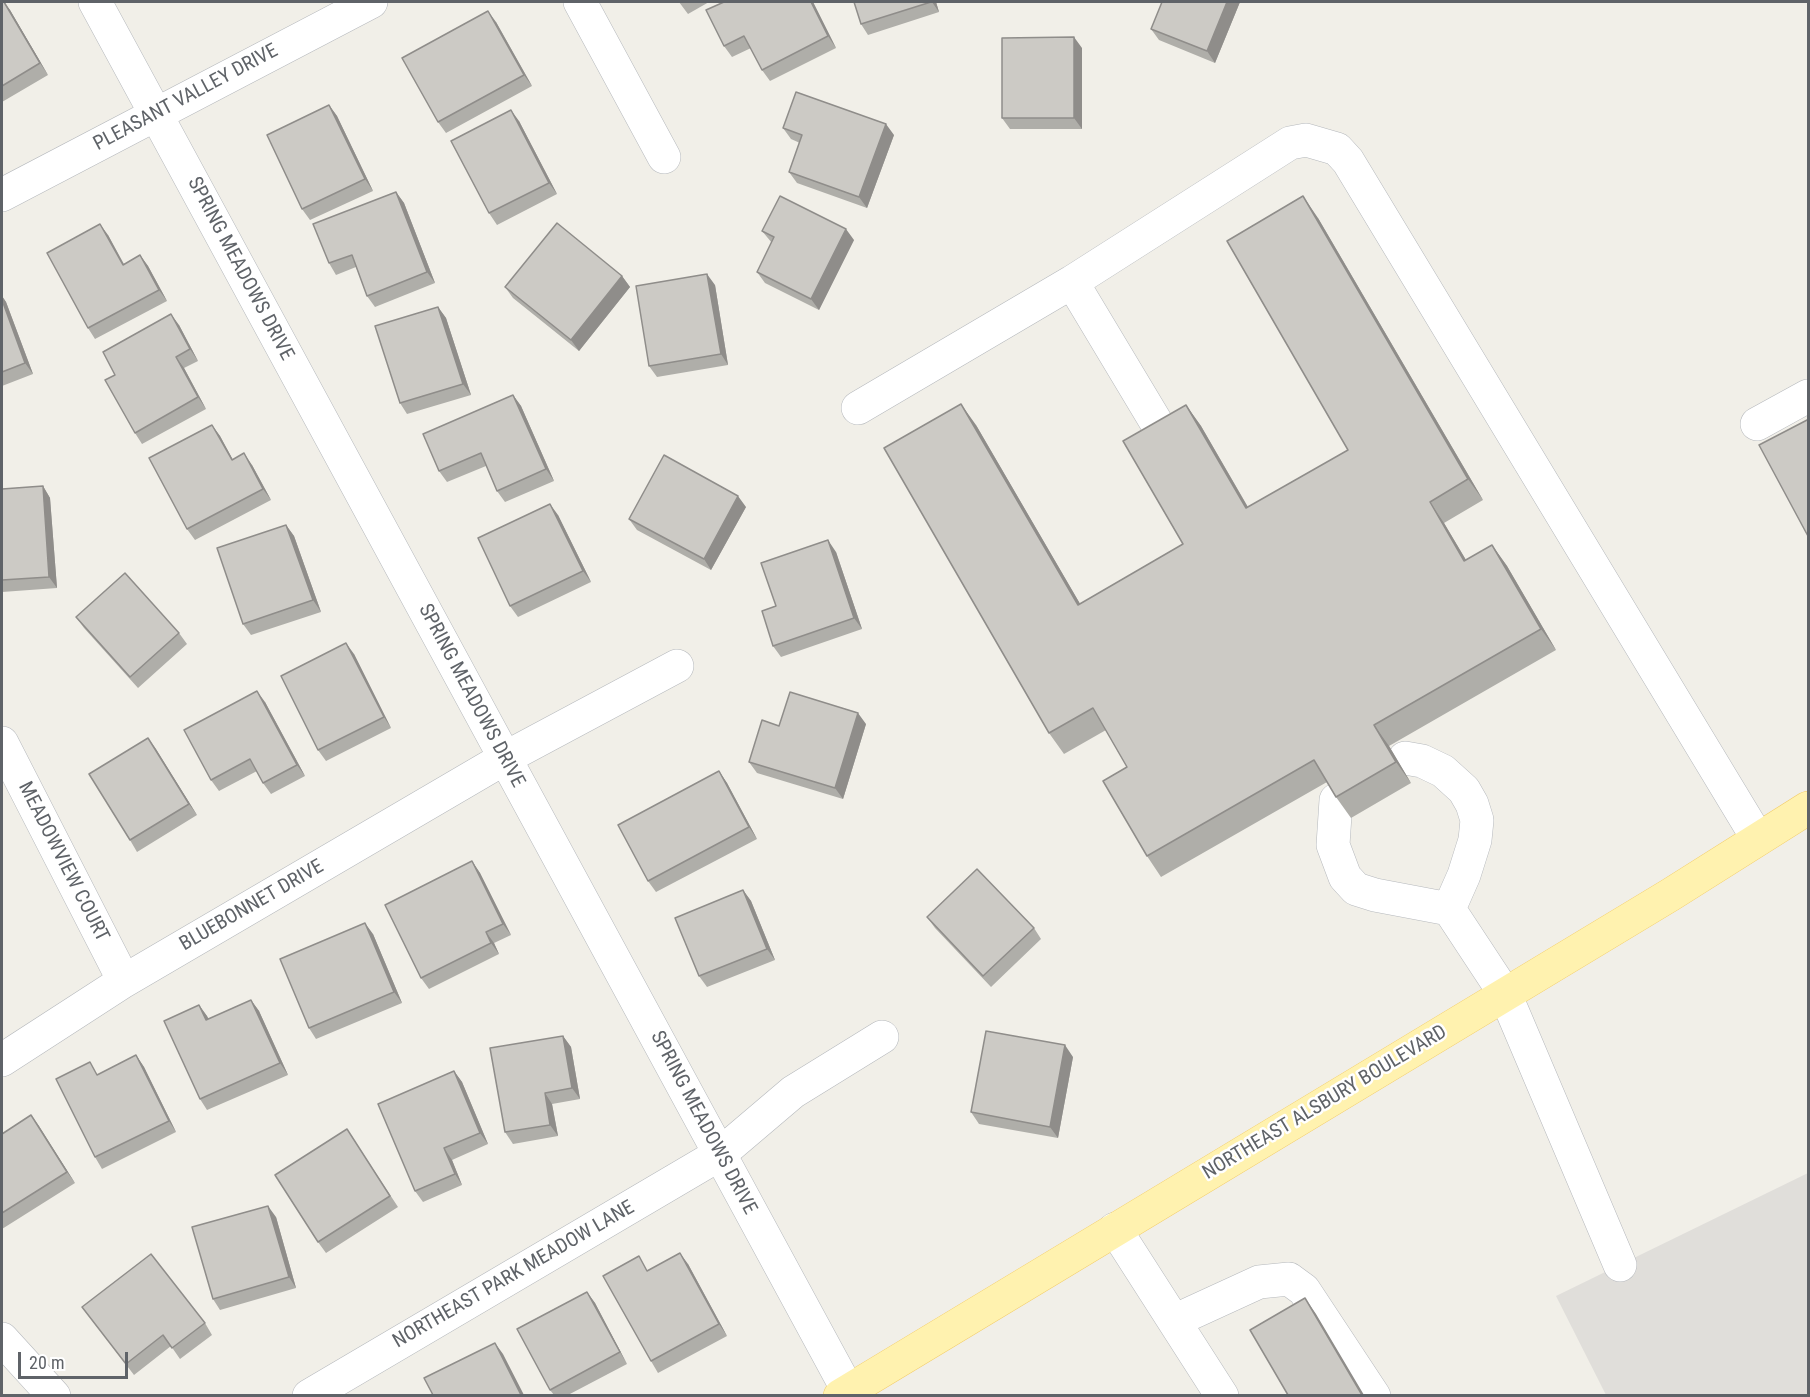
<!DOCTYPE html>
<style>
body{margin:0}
#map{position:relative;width:1810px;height:1397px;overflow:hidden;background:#f1efe8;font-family:"Roboto Condensed",sans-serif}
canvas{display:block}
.frame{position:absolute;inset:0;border:3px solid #5f6368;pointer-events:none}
.scale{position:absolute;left:18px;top:1352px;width:110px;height:27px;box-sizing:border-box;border:3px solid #5f6368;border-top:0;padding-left:8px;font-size:18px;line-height:21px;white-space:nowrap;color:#5f6368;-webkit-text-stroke:4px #fff;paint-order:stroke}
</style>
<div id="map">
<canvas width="1810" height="1397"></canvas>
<div class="frame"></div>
<div class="scale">20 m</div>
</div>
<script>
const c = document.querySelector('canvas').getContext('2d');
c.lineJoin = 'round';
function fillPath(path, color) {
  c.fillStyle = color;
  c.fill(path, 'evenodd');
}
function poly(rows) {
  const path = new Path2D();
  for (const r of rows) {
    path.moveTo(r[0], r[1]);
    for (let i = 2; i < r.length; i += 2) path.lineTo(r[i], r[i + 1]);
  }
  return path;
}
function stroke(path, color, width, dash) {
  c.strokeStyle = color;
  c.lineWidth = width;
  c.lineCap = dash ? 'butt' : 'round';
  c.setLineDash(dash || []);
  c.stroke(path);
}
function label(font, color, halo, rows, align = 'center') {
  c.font = font + ' "Roboto Condensed",sans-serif';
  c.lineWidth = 5;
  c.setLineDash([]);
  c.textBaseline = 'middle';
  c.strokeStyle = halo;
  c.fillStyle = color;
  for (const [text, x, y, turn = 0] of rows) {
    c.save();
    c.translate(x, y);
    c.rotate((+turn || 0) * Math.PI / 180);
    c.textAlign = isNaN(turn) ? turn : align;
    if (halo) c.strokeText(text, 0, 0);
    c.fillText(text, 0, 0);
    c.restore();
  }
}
const industrial = poly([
 [1808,1173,1808,1395,1606,1395,1556,1296]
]);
const minor = poly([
 [95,2,851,1396],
 [580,2,664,157],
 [2,195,371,2],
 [1072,282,1159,427],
 [858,408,1072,282,1290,143,1306,140,1337,149,1348,161,1758,839],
 [1757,424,1808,396],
 [2,743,124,981],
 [1405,758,1422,761,1443,771,1464,790,1472,804,1477,820,1475,840,1464,875,1449,909,1505,994,1620,1265],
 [1336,800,1333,845,1345,877,1356,889,1375,895,1449,909],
 [2,1060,124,981,505,758,677,666],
 [1115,1229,1222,1396],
 [1174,1321,1259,1282,1289,1279,1304,1290,1374,1396],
 [2,1339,54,1396],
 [309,1396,720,1154,793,1092,882,1037]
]);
const major = poly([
 [840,1396,1670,895,1808,808]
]);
const wall = poly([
 [2,2,10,10,48,75,2,102],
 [679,2,709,2,688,14],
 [813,2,836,48,770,81,762,70,751,48,732,57,724,46],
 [854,2,936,2,939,12,868,35,861,24],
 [1162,2,1240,2,1215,63,1159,40,1151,29],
 [496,22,532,86,446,133,438,122],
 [1082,48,1082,129,1010,129,1002,118],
 [329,105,337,116,373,191,310,220,302,209],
 [519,121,557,194,497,225,489,213],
 [783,128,894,135,867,208,797,183,789,172,800,143,791,139],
 [396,192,404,203,435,283,375,307,367,296,356,267,336,275,329,263],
 [1318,218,1483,500,1444,523,1466,560,1492,545,1507,566,1556,650,1389,746,1411,783,1351,818,1336,797,1327,782,1161,877,1147,856,1127,767,1106,730,1064,754,1049,733,976,425,1080,604,1183,544,1186,405,1201,426,1248,507,1348,450],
 [762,231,854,240,819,310,765,283,757,272,772,243],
 [108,235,124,264,140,255,148,266,167,301,95,339,88,328],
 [622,276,630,287,579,351,513,298,505,287],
 [715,285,728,365,657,377,649,366],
 [2,296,6,302,33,374,2,386],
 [438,307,446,318,471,395,407,414,400,403],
 [179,325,198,361,184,368,206,409,142,444,135,433,115,375],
 [513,395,521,406,554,481,505,502,497,491,486,466,447,482,439,471],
 [212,425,220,436,233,460,252,465,271,500,195,540,187,529],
 [43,486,50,498,57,588,2,592,2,489],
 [746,507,711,570,637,530,629,519],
 [558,515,591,582,518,617,510,606],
 [286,525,294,536,321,612,251,635,243,624],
 [836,552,862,629,781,657,773,646,776,606],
 [76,617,179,633,187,644,138,688,84,628],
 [354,654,391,728,326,761,318,750],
 [265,702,305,776,271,794,263,783,257,771,219,791,211,780],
 [866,724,843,799,757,773,749,762,779,726],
 [148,738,197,815,137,852,130,840],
 [719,771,727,783,757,839,656,892,648,881],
 [472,861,480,873,511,935,494,943,499,954,429,989,421,978],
 [743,890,751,901,775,960,707,987,699,976],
 [927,917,1034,928,1041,939,991,987,935,928],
 [373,934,402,1003,316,1039,309,1028],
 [251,1000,259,1011,288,1075,207,1110,200,1099,199,1005,209,1019],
 [563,1036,571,1047,580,1099,552,1104,558,1136,513,1144,505,1132],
 [136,1055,144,1067,176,1132,102,1169,95,1157,99,1074],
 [1073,1057,1058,1138,979,1124,971,1112],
 [454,1071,462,1082,488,1144,452,1160,462,1185,423,1202,415,1191],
 [31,1115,75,1183,2,1229,2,1134],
 [347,1129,398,1207,326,1253,318,1242],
 [276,1217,296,1288,220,1310,213,1299],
 [688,1264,727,1336,658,1373,651,1361,648,1270],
 [587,1292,595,1303,627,1364,568,1395,554,1395,550,1390],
 [82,1307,205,1323,212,1335,180,1359,171,1346,134,1375]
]);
const shadedWall = poly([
 [4,2,10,10,48,75,40,63],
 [811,2,813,2,836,48,828,36],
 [932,2,936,2,939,12],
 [1227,2,1240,2,1215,63,1207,51],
 [488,11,496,22,532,86,524,75],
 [1074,37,1082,48,1082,129,1074,118],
 [329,105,337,116,373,191,365,179],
 [511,110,519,121,557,194,549,183],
 [886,124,894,135,867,208,859,197],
 [396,192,404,203,435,283,427,272],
 [1303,196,1318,218,1483,500,1468,479],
 [100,224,108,235,130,276,123,265],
 [846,229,854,240,819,310,811,299],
 [140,255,148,266,167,301,159,290],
 [707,274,715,285,728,365,721,354],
 [622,276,630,287,579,351,571,340],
 [2,296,6,302,33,374,25,363,2,300],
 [438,307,446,318,471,395,463,384],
 [171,314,179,325,198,361,190,349],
 [176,357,184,368,206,409,198,397],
 [513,395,521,406,554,481,546,469],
 [961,404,976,425,1093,626,1078,605],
 [1186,405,1201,426,1261,530,1246,508],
 [212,425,220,436,239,471,232,460],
 [244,453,252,465,271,500,263,489],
 [43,486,50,498,57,588,49,577],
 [738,496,746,507,711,570,704,559],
 [1430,502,1444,523,1479,582,1464,561],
 [550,504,558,515,591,582,583,571],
 [286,525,294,536,321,612,313,600],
 [828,540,836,552,862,629,854,618],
 [1492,545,1507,566,1556,650,1541,629],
 [346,643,354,654,391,728,384,717],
 [257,691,265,702,305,776,297,765],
 [858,713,866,724,843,799,835,788],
 [1374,725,1389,746,1411,783,1396,762],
 [148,738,156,749,197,815,189,804],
 [719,771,727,783,757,839,749,827],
 [472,861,480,873,511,935,503,924],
 [743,890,751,901,775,960,767,949],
 [365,923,373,934,402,1003,394,992],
 [486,932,494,943,499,954,491,943],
 [251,1000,259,1011,288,1075,280,1063],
 [199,1005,207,1016,214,1031,206,1020],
 [563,1036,571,1047,580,1099,572,1088],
 [1065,1045,1073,1057,1058,1138,1050,1127],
 [136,1055,144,1067,176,1132,169,1121],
 [454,1071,462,1082,488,1144,480,1133],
 [545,1093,552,1104,558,1136,550,1125],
 [31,1115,39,1126,75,1183,67,1172],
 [444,1148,452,1160,462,1185,455,1174],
 [268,1206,276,1217,296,1288,289,1277],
 [680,1253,688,1264,727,1336,719,1324],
 [587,1292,595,1303,627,1364,620,1352],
 [1305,1298,1316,1314,1364,1395,1362,1395],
 [495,1343,503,1354,524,1395,521,1395]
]);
const building = poly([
 [2,2,4,2,40,63,2,86,2,2],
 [724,2,811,2,828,36,762,70,744,36,724,46,706,10,724,2],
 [854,2,931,2,861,24,854,2],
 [1162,2,1227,2,1207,51,1151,29,1162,2],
 [488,11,524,75,438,122,402,58,488,11],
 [1074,37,1074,118,1002,118,1002,38,1074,37],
 [796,92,886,124,859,197,789,172,802,135,783,128,796,92],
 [329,105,365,179,302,209,267,135,329,105],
 [511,110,549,183,489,213,451,141,511,110],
 [396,192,427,272,367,296,352,255,329,263,313,224,396,192],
 [780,196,846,229,811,299,757,272,774,237,762,231,780,196],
 [1303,196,1468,479,1430,502,1464,561,1492,545,1541,629,1374,725,1396,762,1336,797,1314,760,1147,856,1103,781,1127,767,1093,708,1049,733,884,448,961,404,1078,605,1183,544,1123,441,1186,405,1246,508,1348,450,1227,241,1303,196],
 [557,223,622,276,571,340,505,287,557,223],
 [100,224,123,265,140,255,159,290,88,328,47,253,100,224],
 [707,274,721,354,649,366,636,286,707,274],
 [2,300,25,363,2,372,2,300],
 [438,307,463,384,400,403,375,326,438,307],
 [171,314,190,349,176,357,198,397,135,433,105,380,115,375,103,352,171,314],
 [513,395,546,469,497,491,481,453,439,471,423,434,513,395],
 [1809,419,1809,538,1759,445,1809,419],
 [212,425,232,460,244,453,263,489,187,529,149,458,212,425],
 [664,455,738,496,704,559,629,519,664,455],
 [43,486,49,577,2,580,2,489,43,486],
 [550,504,583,571,510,606,478,538,550,504],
 [286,525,313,600,243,624,217,548,286,525],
 [828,540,854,618,773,646,762,611,776,606,761,563,828,540],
 [125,573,179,633,130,677,76,617,125,573],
 [346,643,384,717,318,750,281,676,346,643],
 [257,691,297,765,263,783,250,759,211,780,184,730,257,691],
 [790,692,858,713,835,788,749,762,762,720,779,726,790,692],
 [148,738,189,804,130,840,89,774,148,738],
 [719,771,749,827,648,881,618,825,719,771],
 [472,861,503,924,486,932,491,943,421,978,385,905,472,861],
 [977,869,1034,928,983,976,927,917,977,869],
 [743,890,767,949,699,976,675,918,743,890],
 [365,923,394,992,309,1028,280,959,365,923],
 [251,1000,280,1063,200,1099,164,1021,199,1005,206,1020,251,1000],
 [986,1031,1065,1045,1050,1127,971,1112,986,1031],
 [563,1036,572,1088,545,1093,550,1125,505,1132,490,1048,563,1036],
 [136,1055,169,1121,95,1157,56,1079,90,1062,97,1075,136,1055],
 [454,1071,480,1133,444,1148,455,1174,415,1191,378,1104,454,1071],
 [31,1115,67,1172,2,1213,2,1134,31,1115],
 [347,1129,390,1196,318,1242,275,1175,347,1129],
 [268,1206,289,1277,213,1299,192,1227,268,1206],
 [680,1253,719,1324,651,1361,603,1276,639,1256,647,1271,680,1253],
 [151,1254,205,1323,172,1348,163,1335,126,1364,82,1307,151,1254],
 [587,1292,620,1352,550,1390,517,1329,587,1292],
 [1305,1298,1362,1395,1288,1395,1250,1330,1305,1298],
 [495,1343,521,1395,433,1395,424,1378,495,1343]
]);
const streetNames = [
 ["PLEASANT VALLEY DRIVE",186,98,-28],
 ["SPRING MEADOWS DRIVE",240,269,62],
 ["SPRING MEADOWS DRIVE",471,696,62],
 ["MEADOWVIEW COURT",63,862,63],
 ["BLUEBONNET DRIVE",252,906,-30],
 ["NORTHEAST ALSBURY BOULEVARD",1325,1103,-31],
 ["SPRING MEADOWS DRIVE",703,1123,62],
 ["NORTHEAST PARK MEADOW LANE",514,1275,-30]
];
fillPath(industrial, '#e0deda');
stroke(minor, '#b5b8bc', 34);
stroke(major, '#f2c960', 34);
stroke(minor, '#fff', 33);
stroke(major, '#fff2af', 33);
fillPath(wall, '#afaea9');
fillPath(shadedWall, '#8f8d8a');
fillPath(building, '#cccac5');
stroke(building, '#8f8d8a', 1.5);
label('20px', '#5f6368', '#fff', streetNames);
</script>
